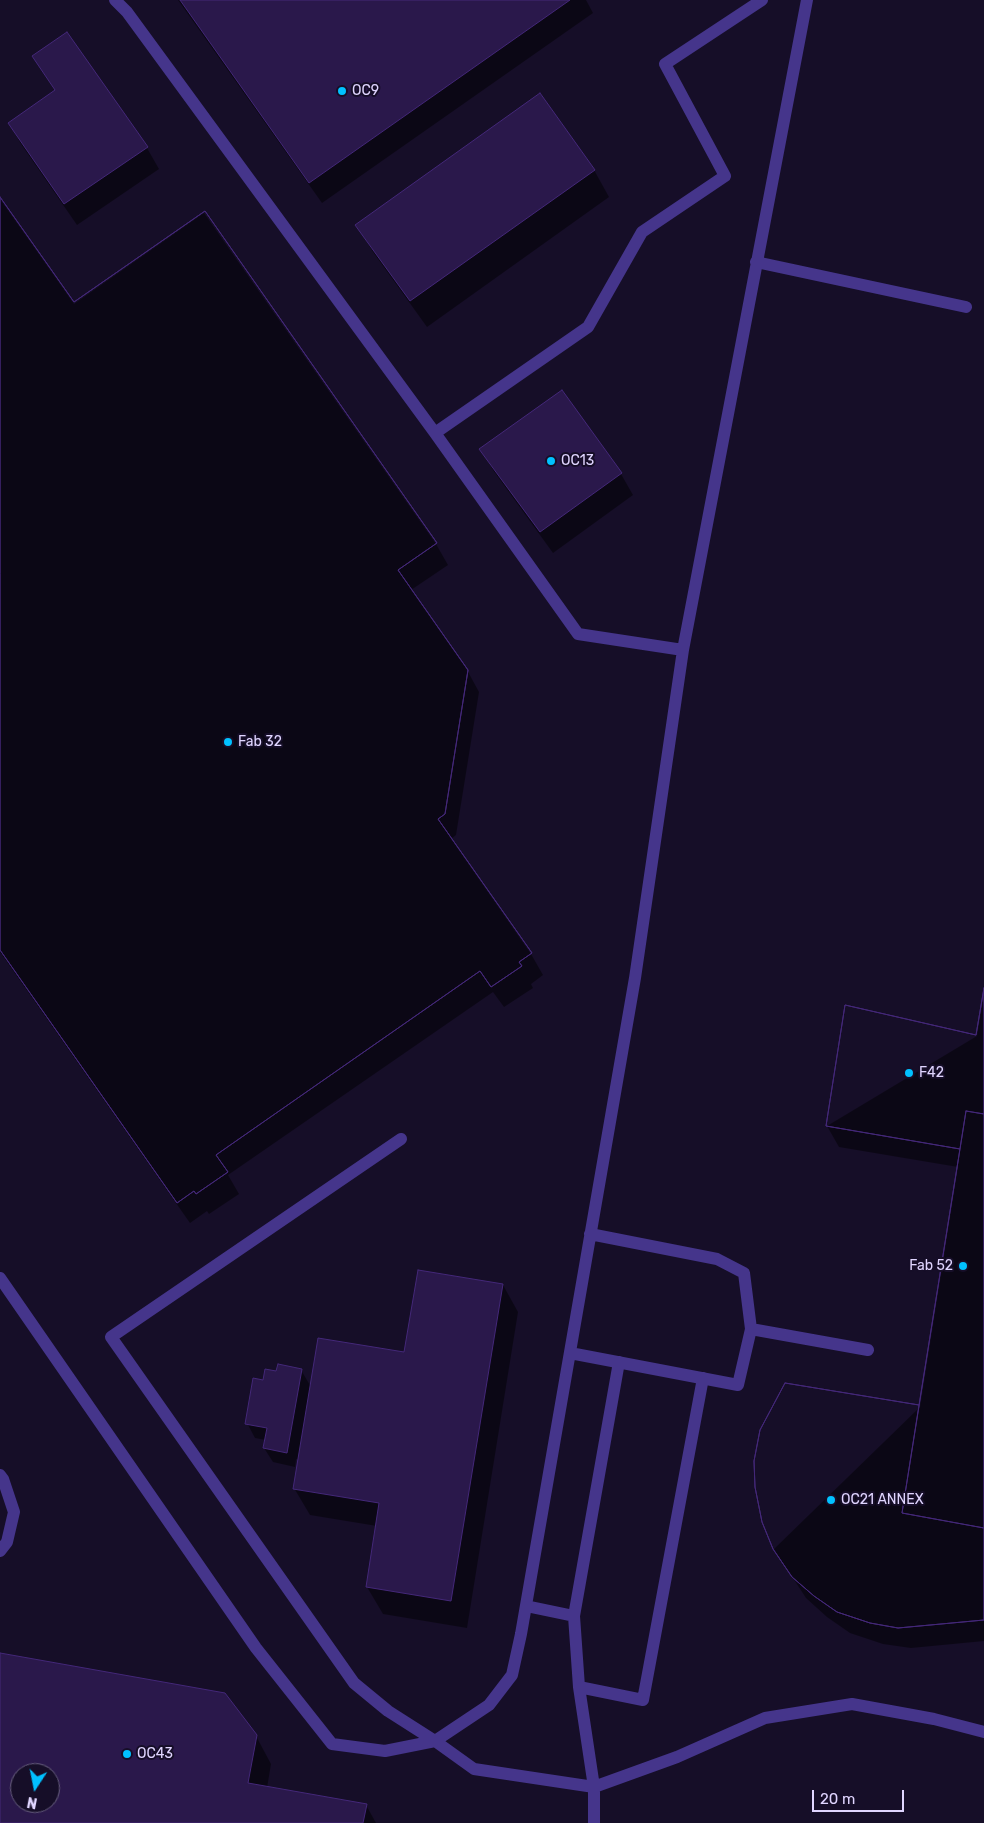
<!DOCTYPE html>
<style>
body{margin:0}
#map{position:relative;width:984px;height:1823px;overflow:hidden;background:#160e28;font-family:Rubik,sans-serif}
canvas{display:block}
.north{position:absolute;left:10px;top:1763px;width:50px;height:50px;box-sizing:border-box;background:#160e28;border:1px solid #675e7e;border-radius:50%;rotate:191deg;font-size:14px;font-weight:700;line-height:20px;text-align:center;color:#e0d5ff}
.north::after{content:'';display:block;margin:auto;width:18px;height:22px;background:#01c1ff;clip-path:polygon(50% 0,100% 100%,50% 72%,0 100%)}
.scale{position:absolute;left:812px;top:1790px;width:92px;height:22px;box-sizing:border-box;border:2px solid #e0d5ff;border-top:0;padding-left:6px;font-size:15px;line-height:18px;white-space:nowrap;color:#e0d5ff;-webkit-text-stroke:4px #160e28;paint-order:stroke}
</style>
<div id="map">
<canvas width="984" height="1823"></canvas>
<div class="north">N</div>
<div class="scale">20 m</div>
</div>
<script>
const c = document.querySelector('canvas').getContext('2d');
c.lineJoin = 'round';
function fillPath(path, color) {
  c.fillStyle = color;
  c.fill(path, 'evenodd');
}
function poly(rows) {
  const path = new Path2D();
  for (const r of rows) {
    path.moveTo(r[0], r[1]);
    for (let i = 2; i < r.length; i += 2) path.lineTo(r[i], r[i + 1]);
  }
  return path;
}
function stroke(path, color, width, dash) {
  c.strokeStyle = color;
  c.lineWidth = width;
  c.lineCap = dash ? 'butt' : 'round';
  c.setLineDash(dash || []);
  c.stroke(path);
}
function label(font, color, halo, rows, align = 'center') {
  c.font = font + ' Rubik,sans-serif';
  c.lineWidth = 4;
  c.setLineDash([]);
  c.textBaseline = 'middle';
  c.strokeStyle = halo;
  c.fillStyle = color;
  for (const [text, x, y, turn = 0] of rows) {
    c.save();
    c.translate(x, y);
    c.rotate((+turn || 0) * Math.PI / 180);
    c.textAlign = isNaN(turn) ? turn : align;
    if (halo) c.strokeText(text, 0, 0);
    c.fillText(text, 0, 0);
    c.restore();
  }
}
const shadow = poly([
 [178,0,586,0,593,13,322,203],
 [67,34,147,148,159,169,77,225,21,144,9,123,55,91,34,56],
 [594,170,609,197,427,327,373,252,357,225],
 [0,199,74,304,204,213,436,544,448,565,411,590,467,670,479,692,456,835,451,839,531,954,543,975,531,984,533,988,504,1007,493,992,228,1175,239,1194,209,1214,207,1211,190,1223,0,952],
 [562,392,621,474,633,495,553,553,493,470,481,449],
 [984,995,984,1641,911,1648,883,1644,850,1633,827,1617,806,1598,774,1549,920,1407,958,1167,839,1147,827,1126,977,1036],
 [503,1285,518,1312,467,1628,383,1614,367,1587,377,1526,310,1515,294,1488,299,1460,296,1459,295,1467,273,1462,264,1448,266,1440,255,1438,247,1423,264,1381,277,1372,301,1370,311,1387,405,1354],
 [0,1654,256,1736,271,1764,267,1788,366,1805,376,1823,0,1823],
 [20,1773,50,1773,50,1803,20,1803]
]);
const building = poly([
 [180,0,570,0,309,183,180,0],
 [67,32,148,147,64,204,8,123,55,90,32,56,67,32],
 [540,93,595,170,410,301,355,225,540,93],
 [0,197,74,302,205,211,437,543,398,570,468,670,445,814,438,819,532,953,519,962,522,966,491,987,480,971,216,1155,228,1172,196,1194,194,1191,177,1203,0,950,0,197],
 [0,197,74,302,205,211,437,543,398,570,468,670,445,814,438,819,532,953,519,962,522,966,491,987,480,971,216,1155,228,1172,196,1194,194,1191,177,1203,0,950,0,197],
 [562,390,622,473,540,532,479,449,562,390],
 [984,988,984,1620,898,1628,870,1623,837,1612,814,1596,792,1577,773,1549,762,1522,755,1487,754,1461,760,1430,785,1383,919,1405,960,1149,826,1126,845,1005,976,1035,984,988],
 [984,988,984,1114,966,1111,960,1149,826,1126,845,1005,976,1035,984,988],
 [966,1111,984,1114,984,1528,902,1513,966,1111],
 [418,1270,503,1284,451,1601,366,1587,379,1503,293,1489,318,1338,404,1352,418,1270],
 [278,1364,302,1369,287,1453,263,1448,267,1428,245,1424,253,1378,263,1380,265,1369,276,1371,278,1364],
 [785,1383,919,1405,902,1513,984,1528,984,1620,898,1628,870,1623,837,1612,814,1596,792,1577,773,1549,762,1522,755,1487,754,1461,760,1430,785,1383],
 [0,1653,225,1693,257,1735,248,1783,367,1804,363,1823,0,1823,0,1653],
 [20,1773,50,1773,50,1803,20,1803,20,1773]
]);
const service = poly([
 [115,0,127,12,435,433,578,634,683,650],
 [756,262,966,307],
 [435,433,588,327,642,232,725,176,665,64,762,0],
 [401,1139,111,1337,354,1683,388,1711,435,1741,489,1705,512,1675,521,1634,635,978,683,650,807,0],
 [590,1234,717,1259,744,1273,751,1329],
 [0,1278,256,1648,332,1744,385,1751,435,1741,474,1769,594,1787,594,1823],
 [570,1353,738,1385,751,1329,868,1350],
 [0,1475,3,1479,14,1512,7,1542,0,1551],
 [526,1606,574,1616,579,1687,594,1787,677,1757,765,1718,852,1704,934,1719,984,1732],
 [574,1616,619,1362],
 [579,1687,643,1700,703,1378]
]);
const markers = [
 [342,91,5,"#01c1ff"],
 [551,461,5,"#01c1ff"],
 [228,742,5,"#01c1ff"],
 [909,1073,5,"#01c1ff"],
 [963,1266,5,"#01c1ff"],
 [831,1500,5,"#01c1ff"],
 [127,1754,5,"#01c1ff"]
];
const poiNames = [
 ["OC9",352,91],
 ["OC13",561,461],
 ["Fab 32",238,742],
 ["F42",919,1073],
 ["Fab 52",953,1266,"right"],
 ["OC21 ANNEX",841,1500],
 ["OC43",137,1754]
];
fillPath(shadow, '#0007');
fillPath(building, '#2a184b');
stroke(building, '#442879', 1);
stroke(service, '#45358b', 12);
for (const [x, y, r, color] of markers) {
  const dot = new Path2D();
  dot.arc(x, y, r, 0, 2 * Math.PI);
  c.fillStyle = color;
  c.fill(dot);
  stroke(dot, '#160e28', 2);
}
label('14px', '#e0d5ff', '#160e28', poiNames, 'left');
</script>
